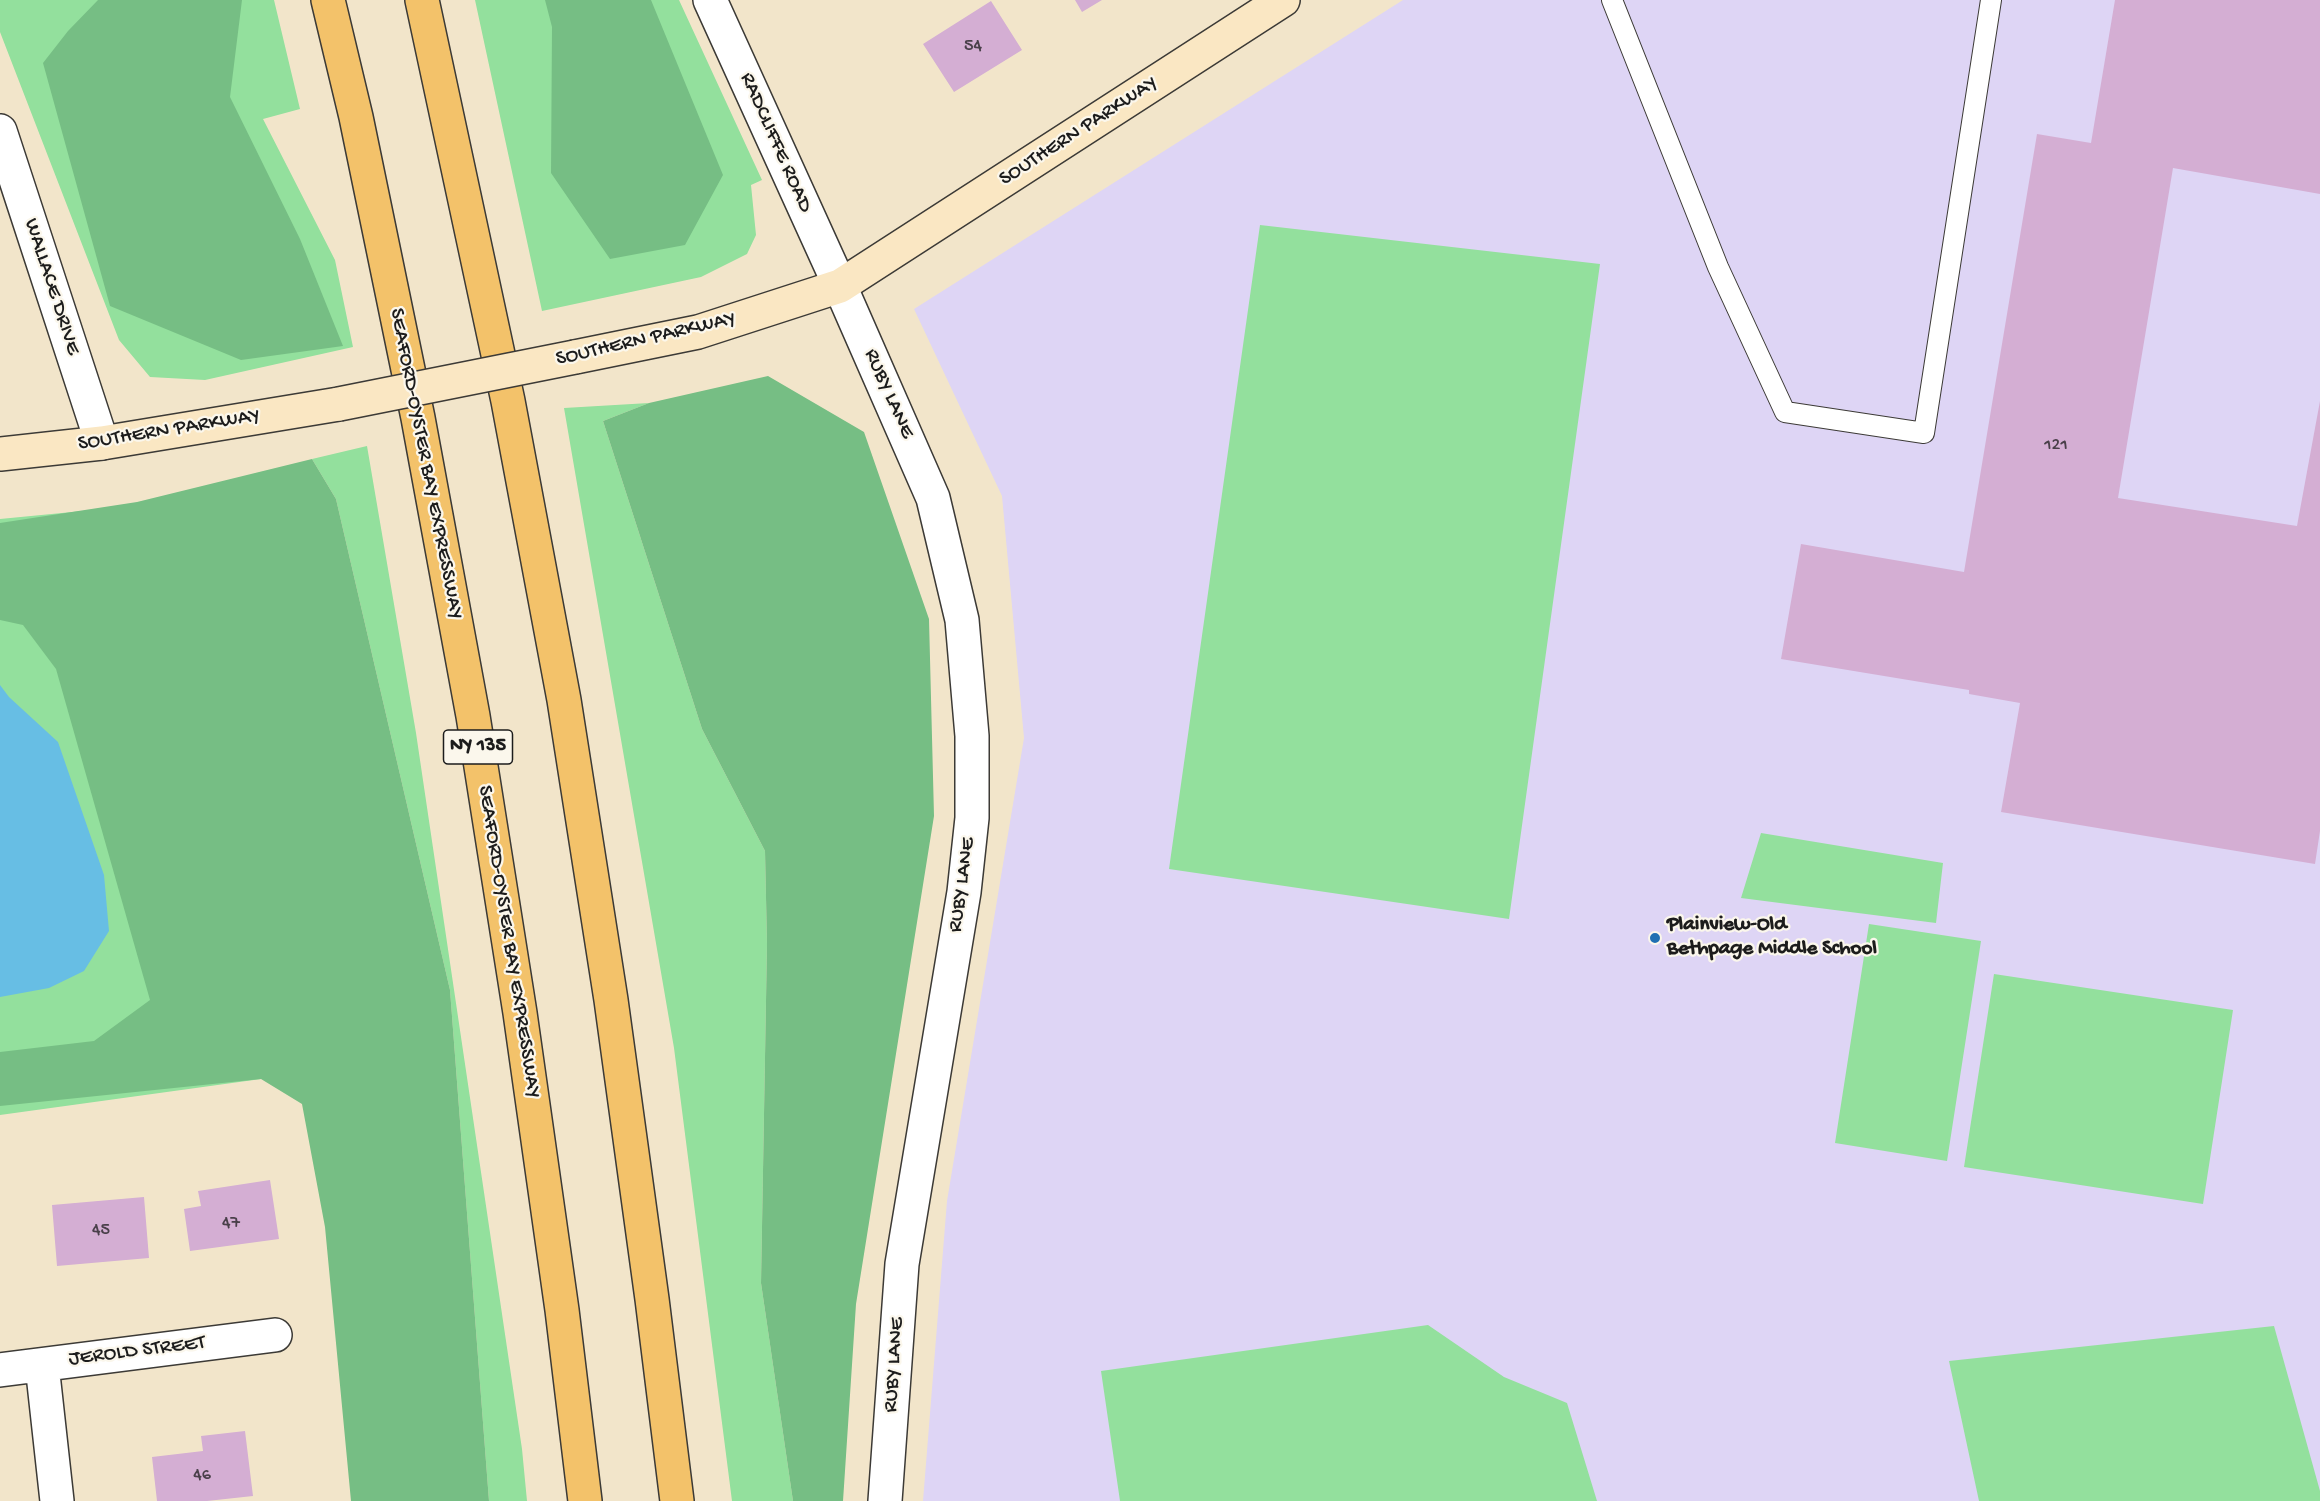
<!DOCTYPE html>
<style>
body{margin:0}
canvas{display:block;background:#f2e5ca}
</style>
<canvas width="2320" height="1501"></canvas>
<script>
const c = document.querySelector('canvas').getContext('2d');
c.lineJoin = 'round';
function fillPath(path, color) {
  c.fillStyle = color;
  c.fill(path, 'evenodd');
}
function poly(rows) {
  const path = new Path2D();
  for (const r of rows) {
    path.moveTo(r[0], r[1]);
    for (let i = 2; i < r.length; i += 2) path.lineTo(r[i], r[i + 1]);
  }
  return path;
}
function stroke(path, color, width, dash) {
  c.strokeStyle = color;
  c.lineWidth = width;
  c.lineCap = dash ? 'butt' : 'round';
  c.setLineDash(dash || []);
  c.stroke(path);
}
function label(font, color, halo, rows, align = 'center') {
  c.font = font + ' "Gochi Hand",sans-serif';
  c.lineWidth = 4.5;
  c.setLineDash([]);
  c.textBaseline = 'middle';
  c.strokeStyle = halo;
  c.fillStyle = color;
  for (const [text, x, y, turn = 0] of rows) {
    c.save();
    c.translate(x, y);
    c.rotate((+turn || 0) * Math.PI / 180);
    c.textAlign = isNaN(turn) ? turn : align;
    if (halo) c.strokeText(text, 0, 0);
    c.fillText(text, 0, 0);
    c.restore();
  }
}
const built = poly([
 [1403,0,2320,0,2320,1501,923,1501,947,1201,1024,738,1002,496,914,309]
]);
const green = poly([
 [0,0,274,0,300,109,263,119,335,260,353,347,205,380,150,377,119,340,0,32],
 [475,0,679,0,762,180,751,185,756,235,747,254,701,277,542,311],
 [1260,225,1600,264,1509,919,1169,869],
 [649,403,603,421,702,729,765,851,767,944,761,1283,793,1501,732,1501,674,1048,564,408],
 [367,446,416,733,522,1449,527,1501,489,1501,450,990,336,499,312,459],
 [103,509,261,1079,0,1115,0,519],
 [1761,833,1943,863,1936,923,1741,898],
 [1869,924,1981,941,1947,1161,1835,1143],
 [1994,974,2233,1010,2203,1204,1964,1167],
 [1428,1325,1504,1377,1567,1403,1597,1501,1120,1501,1101,1371],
 [2274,1326,2320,1491,2320,1501,1979,1501,1949,1361]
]);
const forest = poly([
 [98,0,242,0,230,97,300,239,343,346,241,360,110,306,43,63,68,31],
 [545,0,651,0,723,175,685,245,610,259,551,173,552,27],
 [768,376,864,432,929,619,934,816,856,1304,843,1501,793,1501,761,1283,767,944,765,851,702,729,603,421,649,403],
 [312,459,336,499,450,990,489,1501,351,1501,325,1227,302,1104,261,1079,0,1106,0,1052,94,1041,150,1000,56,669,23,625,0,620,0,523,137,502]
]);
const water = poly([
 [0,685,9,697,58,742,104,875,109,931,84,971,49,988,0,997]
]);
const building = poly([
 [1075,0,1102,0,1082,12],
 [2115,0,2320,0,2320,194,2173,168,2118,498,2297,526,2320,401,2320,831,2315,864,2001,812,2020,703,1969,694,1969,690,1781,659,1801,544,1964,572,2037,134,2091,143],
 [991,1,1022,50,954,92,923,44],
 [270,1180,279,1239,190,1251,184,1209,201,1206,198,1191],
 [144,1197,149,1258,57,1266,52,1205],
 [245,1431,253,1496,207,1501,157,1501,152,1457,203,1451,201,1436]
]);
const lane = poly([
 [1612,0,1718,267,1785,412,1924,433,1991,0]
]);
const street = poly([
 [710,0,840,286,933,498,962,620,972,736,972,818,964,892,902,1264,885,1501],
 [0,131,102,443],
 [42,1365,57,1501],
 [0,1370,275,1335]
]);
const secondary = poly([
 [575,357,698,332,840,286,1283,0],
 [0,454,102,443,339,404]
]);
const highway = poly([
 [328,0,356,117,418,418,473,716,520,1013,562,1310,585,1501],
 [422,0,508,401,564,700,611,1000,652,1299,677,1501]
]);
const secondaryBridge = poly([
 [339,404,575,357]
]);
const markers = [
 [1655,938,6,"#1f6fb2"]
];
const numberNames = [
 ["54",973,47],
 ["121",2056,446],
 ["47",231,1224],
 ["45",101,1231],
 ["46",202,1476]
];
const shields = [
 [478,747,69]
];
const shieldNames = [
 ["NY 135",478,747]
];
const streetNames = [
 ["SOUTHERN PARKWAY",1079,132,-33],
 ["RADCLIFFE ROAD",775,143,66],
 ["WALLACE DRIVE",51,287,72],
 ["SOUTHERN PARKWAY",646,340,-13],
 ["RUBY LANE",888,394,66],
 ["SOUTHERN PARKWAY",169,431,-9],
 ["SEAFORD-OYSTER BAY EXPRESSWAY",425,464,79],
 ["RUBY LANE",963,885,-82],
 ["SEAFORD-OYSTER BAY EXPRESSWAY",508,942,81],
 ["JEROLD STREET",137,1352,-7],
 ["RUBY LANE",895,1365,-86]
];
const poiNames = [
 ["Plainview-Old",1667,926],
 ["Bethpage Middle School",1667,950]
];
fillPath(built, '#ded5f5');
fillPath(green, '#93e09d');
fillPath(forest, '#76be84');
fillPath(water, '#67bee4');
fillPath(building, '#d4aed3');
stroke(lane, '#3c3a36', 22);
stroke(street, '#3c3a36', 36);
stroke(secondary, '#3c3a36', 36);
stroke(highway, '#3c3a36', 36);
stroke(lane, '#fff', 20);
stroke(street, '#fff', 33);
stroke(secondary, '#fae7c3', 33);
stroke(highway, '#f3c26a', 33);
stroke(secondaryBridge, '#3c3a36', 36, []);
stroke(secondaryBridge, '#fae7c3', 33);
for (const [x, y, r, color] of markers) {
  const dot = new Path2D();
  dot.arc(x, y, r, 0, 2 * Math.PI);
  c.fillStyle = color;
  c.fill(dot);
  stroke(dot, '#fbf7ec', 2);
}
label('18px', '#4a404a', null, numberNames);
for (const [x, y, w] of shields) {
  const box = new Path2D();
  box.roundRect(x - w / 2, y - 17, w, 34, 4.5);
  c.fillStyle = '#fbf7ec';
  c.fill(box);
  stroke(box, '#1c1c1c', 1.5);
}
label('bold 20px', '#1c1c1c', null, shieldNames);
label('21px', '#1c1c1c', '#fbf7ec', streetNames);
label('bold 21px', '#1c1c1c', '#fbf7ec', poiNames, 'left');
</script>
